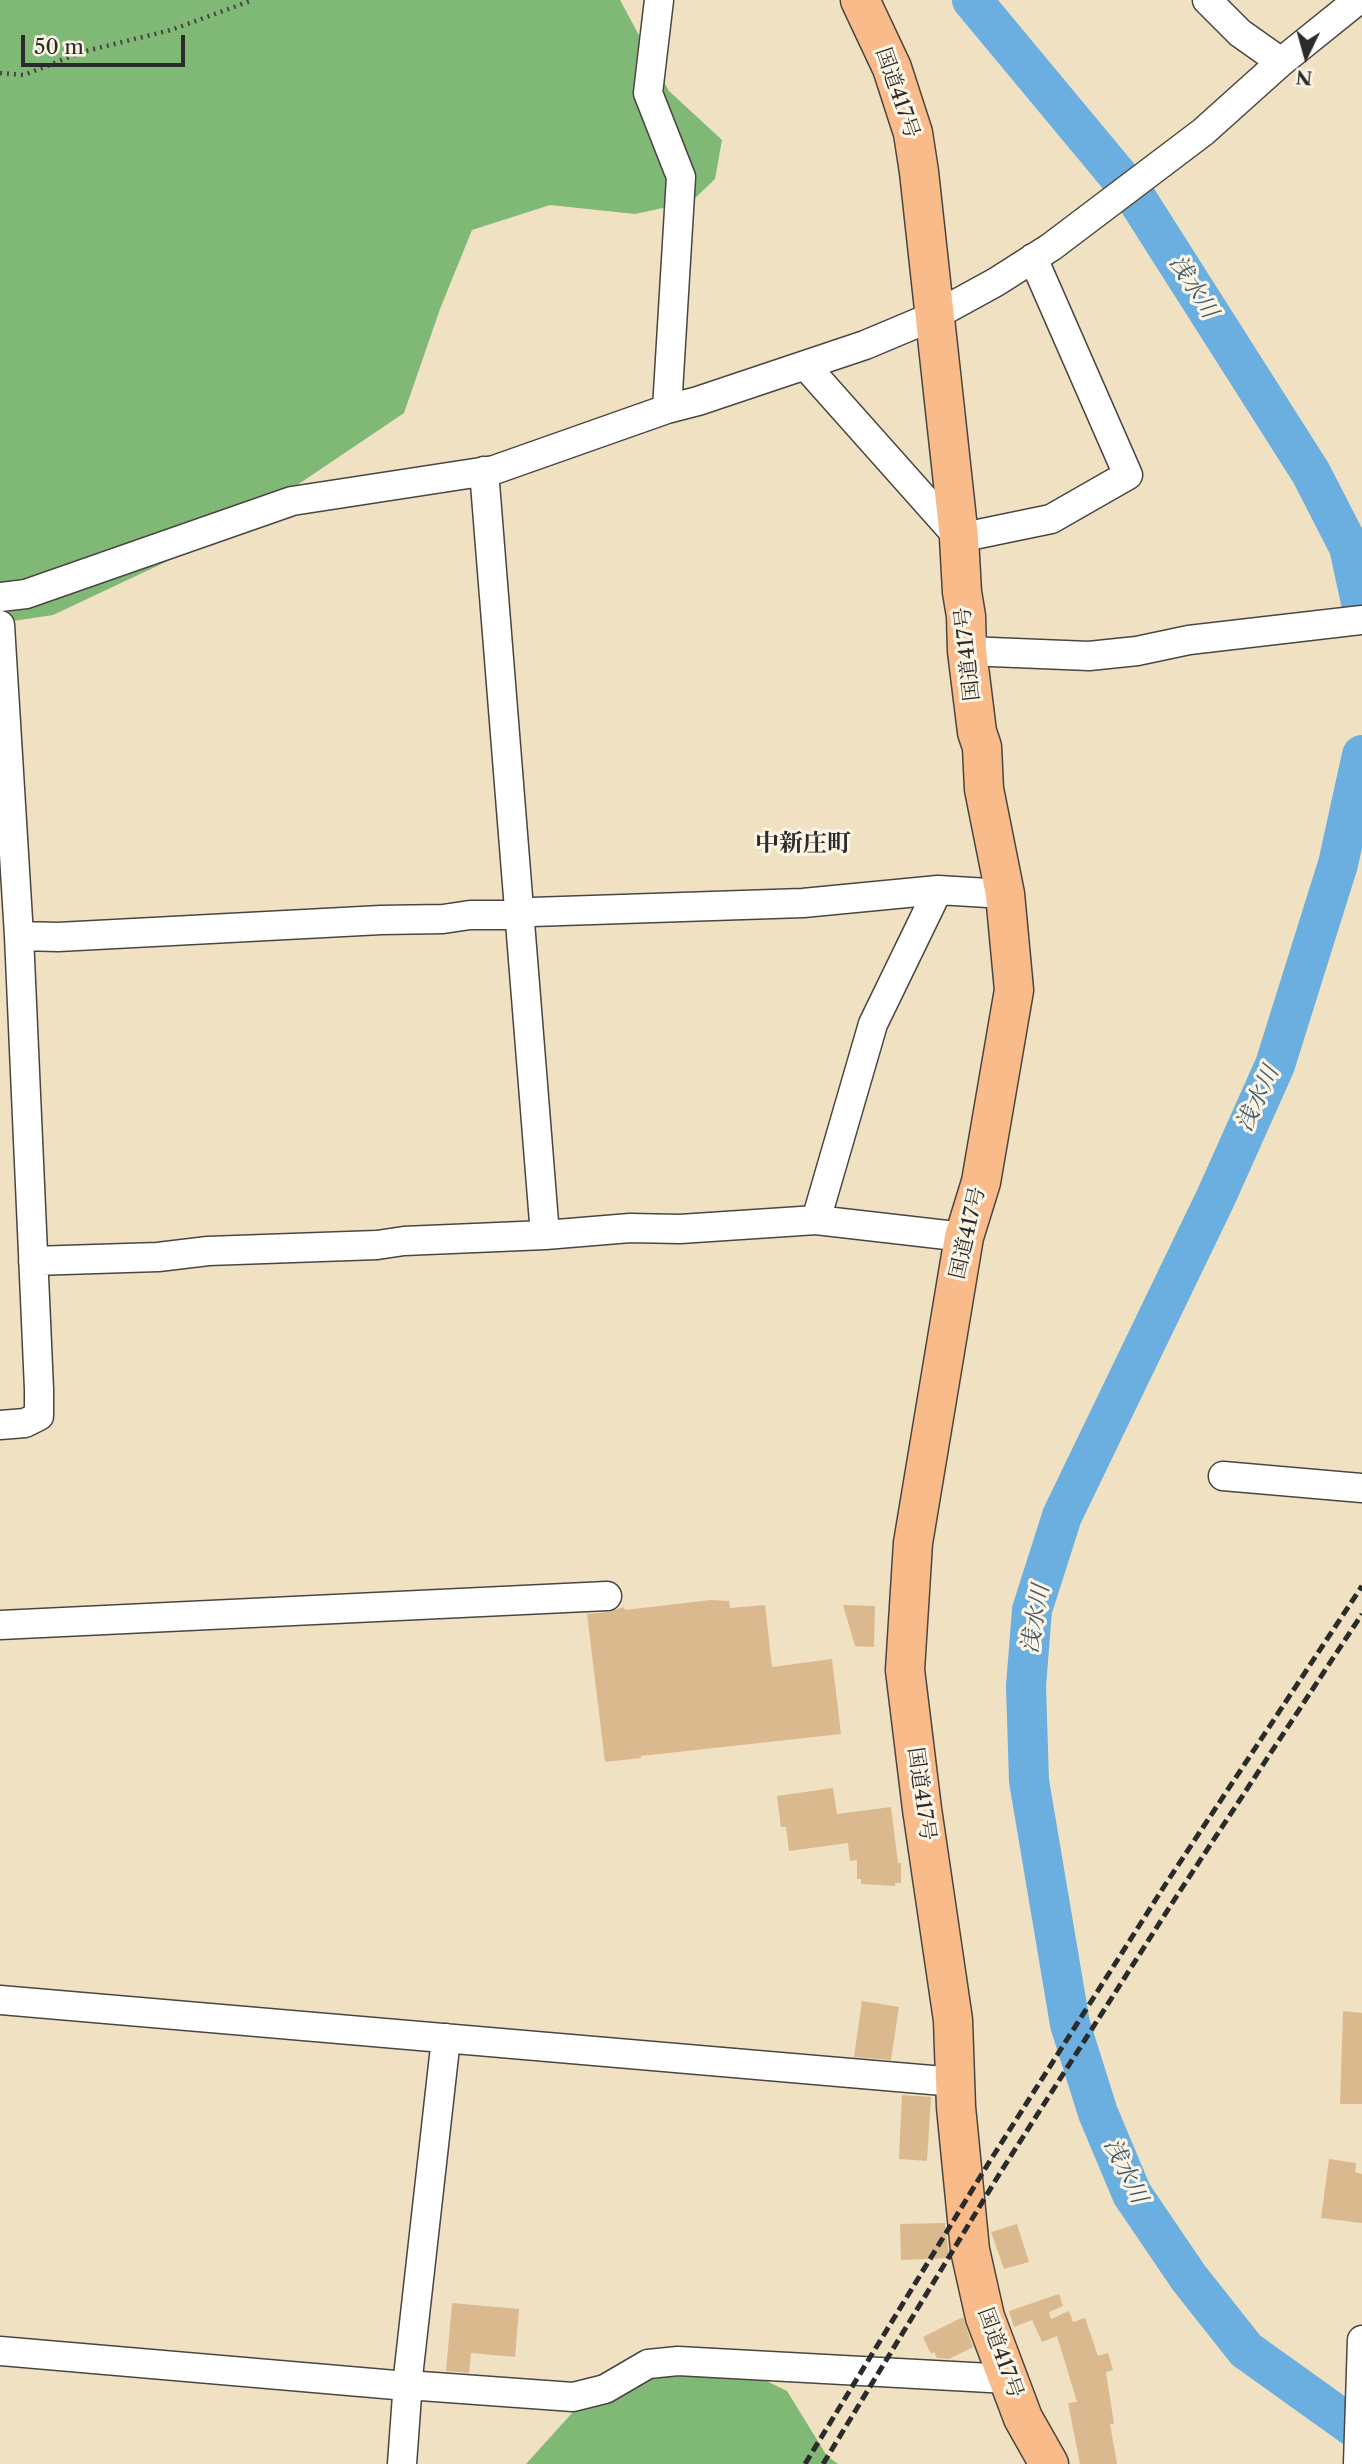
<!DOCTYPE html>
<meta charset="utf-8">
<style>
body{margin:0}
#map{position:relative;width:1362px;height:2464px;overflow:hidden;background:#f0e1c2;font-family:"Libre Caslon Text",serif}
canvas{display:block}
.north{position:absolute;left:1271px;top:21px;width:70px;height:70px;-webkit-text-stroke:5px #fcf5e5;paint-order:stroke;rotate:185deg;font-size:19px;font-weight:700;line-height:28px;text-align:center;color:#2b2b2b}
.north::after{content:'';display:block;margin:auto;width:24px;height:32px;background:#2b2b2b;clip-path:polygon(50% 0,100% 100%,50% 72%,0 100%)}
.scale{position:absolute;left:21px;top:35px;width:164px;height:32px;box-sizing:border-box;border:4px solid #2b2b2b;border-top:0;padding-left:9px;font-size:21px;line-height:24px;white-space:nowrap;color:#2b2b2b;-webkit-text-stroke:5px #fcf5e5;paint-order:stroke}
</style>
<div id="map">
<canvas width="1362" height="2464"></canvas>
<div class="north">N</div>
<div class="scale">50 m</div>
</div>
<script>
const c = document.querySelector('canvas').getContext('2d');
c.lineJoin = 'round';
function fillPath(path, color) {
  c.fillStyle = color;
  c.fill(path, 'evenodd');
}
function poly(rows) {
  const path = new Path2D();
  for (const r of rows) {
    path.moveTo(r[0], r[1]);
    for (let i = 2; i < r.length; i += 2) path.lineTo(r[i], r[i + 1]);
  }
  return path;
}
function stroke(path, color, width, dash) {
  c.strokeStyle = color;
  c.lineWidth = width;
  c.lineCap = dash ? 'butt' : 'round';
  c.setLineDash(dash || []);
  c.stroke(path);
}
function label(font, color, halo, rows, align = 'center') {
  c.font = font + ' "Libre Caslon Text","Noto Serif JP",serif';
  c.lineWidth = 6;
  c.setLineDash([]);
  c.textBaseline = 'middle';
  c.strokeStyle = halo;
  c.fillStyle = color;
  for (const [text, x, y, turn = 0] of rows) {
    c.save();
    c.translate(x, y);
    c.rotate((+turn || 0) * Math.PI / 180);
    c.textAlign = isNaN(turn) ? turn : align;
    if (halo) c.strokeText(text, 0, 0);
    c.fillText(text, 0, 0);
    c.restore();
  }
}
const forest = poly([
 [0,0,620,0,669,91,722,140,715,179,691,202,635,214,550,205,472,230,440,309,404,413,223,535,53,615,0,623],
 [670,2364,742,2369,787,2391,827,2456,838,2464,526,2464,591,2392]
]);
const river = poly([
 [972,0,1135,196,1311,473,1349,547,1362,607],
 [1362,755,1338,864,1275,1065,1216,1197,1062,1516,1032,1610,1026,1686,1029,1781,1070,2024,1098,2113,1132,2194,1189,2278,1246,2350,1362,2433]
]);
const building = poly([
 [711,1600,729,1601,730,1608,765,1605,772,1667,832,1659,841,1734,641,1756,641,1758,605,1762,587,1614,608,1612,624,1607,625,1610],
 [843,1605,875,1606,874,1647,855,1646],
 [833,1788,837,1814,891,1807,898,1863,901,1863,901,1883,895,1883,895,1886,861,1884,861,1879,857,1879,857,1860,850,1861,848,1843,789,1851,786,1827,781,1827,777,1796],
 [862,2001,899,2007,891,2060,854,2057],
 [1343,2011,1362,2013,1362,2104,1340,2104],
 [902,2095,931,2097,927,2161,899,2159],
 [1329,2159,1356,2163,1355,2172,1362,2174,1362,2223,1321,2218],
 [945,2223,949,2258,901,2260,900,2224],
 [1017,2224,1029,2262,1004,2269,991,2232],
 [1059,2294,1063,2306,1049,2312,1051,2319,1069,2311,1073,2322,1085,2318,1098,2356,1108,2353,1113,2370,1106,2372,1114,2424,1110,2424,1117,2464,1080,2464,1068,2403,1077,2402,1057,2336,1042,2342,1032,2320,1014,2327,1009,2311],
 [452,2303,519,2309,515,2357,471,2353,469,2373,446,2371],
 [963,2317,973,2347,949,2359,937,2358,934,2352,931,2354,923,2337]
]);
const path = poly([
 [0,73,24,75,82,52,171,30,253,0]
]);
const minor = poly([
 [659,0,648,93,681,177,667,409],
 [1207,0,1240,33,1281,62],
 [805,365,959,538,1051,519,1128,475,1033,258],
 [484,471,545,1235],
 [0,597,26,594,292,501,494,470,667,409,698,401,865,345,934,316,996,282,1051,247,1203,132,1281,62,1358,0],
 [0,625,19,936,39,1389,39,1416,25,1423,0,1425],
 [967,651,1089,656,1137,651,1189,640,1362,620],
 [19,936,58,937,381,920,443,919,470,915,519,915,532,912,803,903,938,890,1005,894],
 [816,1220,873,1024,938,890],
 [33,1261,158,1257,208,1251,377,1245,404,1241,545,1235,630,1228,680,1229,816,1220,964,1237],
 [1223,1476,1362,1488],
 [0,1625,607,1596],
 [0,2000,955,2082],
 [0,2351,407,2386],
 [407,2385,573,2397,605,2389,648,2364,678,2361,1008,2379],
 [402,2464,409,2368,446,2038],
 [1358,2464,1362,2340]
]);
const highway = poly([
 [860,0,892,68,913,133,919,172,959,538,962,592,966,616,967,651,977,732,982,747,984,789,1005,894,1014,990,981,1182,964,1237,913,1543,905,1670,922,1809,953,2020,956,2107,970,2250,985,2317,1023,2418,1049,2464]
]);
const rail = poly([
 [805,2464,988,2164,1165,1885,1362,1586],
 [823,2464,1000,2173,1178,1894,1362,1614]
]);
const streetNames = [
 ["国道417号",897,93,71],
 ["国道417号",968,654,-96],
 ["国道417号",968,1233,-77],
 ["国道417号",921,1794,82],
 ["国道417号",1000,2353,70]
];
const waterNames = [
 ["浅水川",1193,287,58],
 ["浅水川",1258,1099,-65],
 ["浅水川",1036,1619,-80],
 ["浅水川",1125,2171,64]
];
const quarterNames = [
 ["中新庄町",803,844]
];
fillPath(forest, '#80b875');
stroke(river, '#6bafe0', 40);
fillPath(building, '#dbb98f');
stroke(minor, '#494642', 31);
stroke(highway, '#494642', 41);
stroke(path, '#494642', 4.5, [2, 5]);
stroke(minor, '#fff', 28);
stroke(highway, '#fabb8b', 38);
stroke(rail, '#2b2b2b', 5, [10, 5]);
label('21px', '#2b2b2b', '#fcf5e5', streetNames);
label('italic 23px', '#41596a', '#fcf5e5', waterNames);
label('bold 24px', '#2b2b2b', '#fcf5e5', quarterNames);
</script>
